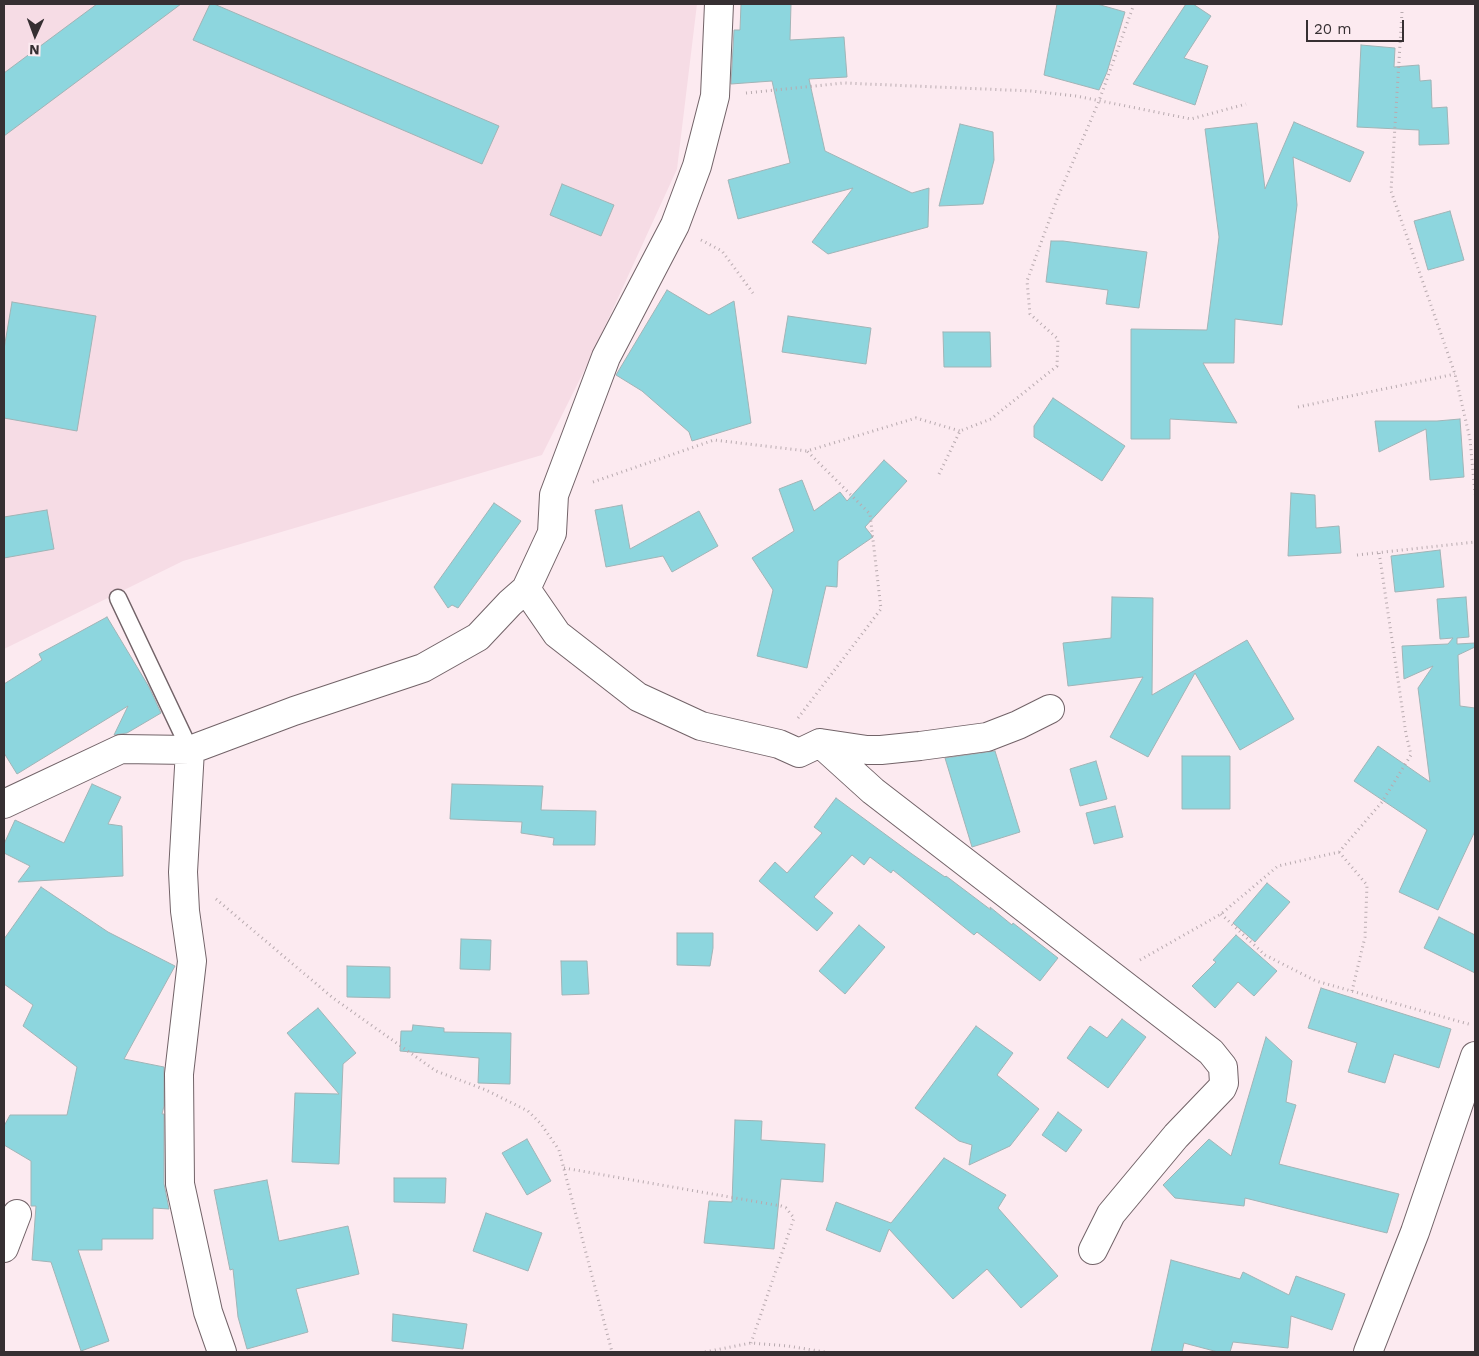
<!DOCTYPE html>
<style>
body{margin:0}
#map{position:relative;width:1479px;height:1356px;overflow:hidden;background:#fceaf0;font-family:"Work Sans",sans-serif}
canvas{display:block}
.frame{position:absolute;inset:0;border:5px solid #362f32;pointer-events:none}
.north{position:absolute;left:10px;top:10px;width:50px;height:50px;-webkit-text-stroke:4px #fceaf0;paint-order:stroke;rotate:182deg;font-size:14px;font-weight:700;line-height:20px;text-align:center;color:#362f32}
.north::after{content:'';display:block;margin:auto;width:18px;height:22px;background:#362f32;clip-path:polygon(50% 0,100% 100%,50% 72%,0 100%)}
.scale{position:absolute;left:1306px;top:20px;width:98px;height:22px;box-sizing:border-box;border:2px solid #362f32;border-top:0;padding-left:6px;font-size:15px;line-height:18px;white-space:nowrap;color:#362f32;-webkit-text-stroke:4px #fceaf0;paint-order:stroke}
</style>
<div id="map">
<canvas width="1479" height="1356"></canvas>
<div class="frame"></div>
<div class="north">N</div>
<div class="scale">20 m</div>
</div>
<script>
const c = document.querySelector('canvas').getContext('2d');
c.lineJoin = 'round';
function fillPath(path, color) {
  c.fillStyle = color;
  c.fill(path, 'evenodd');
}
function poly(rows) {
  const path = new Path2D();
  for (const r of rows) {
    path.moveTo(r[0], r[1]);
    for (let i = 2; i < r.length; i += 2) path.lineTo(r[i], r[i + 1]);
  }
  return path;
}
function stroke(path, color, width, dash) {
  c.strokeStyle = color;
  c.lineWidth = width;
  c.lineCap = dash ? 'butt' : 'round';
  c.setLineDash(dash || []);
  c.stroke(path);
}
const built = poly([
 [4,4,697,4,677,169,590,359,542,455,183,561,4,649]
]);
const building = poly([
 [97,4,181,4,4,136,4,73,97,4],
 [210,4,214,4,499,126,482,164,193,40,210,4],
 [741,4,791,4,790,40,844,37,847,77,809,79,825,151,912,193,929,188,928,227,828,254,812,242,853,188,738,219,728,180,790,163,772,81,731,84,734,30,740,30,741,4],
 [1057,4,1097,4,1125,12,1107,72,1099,90,1044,75,1057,4],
 [1186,4,1193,4,1211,16,1184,58,1208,66,1195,105,1133,84,1186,4],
 [1361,45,1395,48,1394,67,1419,65,1420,81,1431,80,1432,108,1447,107,1449,144,1419,145,1419,130,1357,127,1361,45],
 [1294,122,1364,152,1350,182,1293,157,1297,205,1282,325,1235,319,1234,363,1203,363,1237,423,1170,419,1170,439,1131,439,1131,329,1207,330,1219,237,1205,129,1257,123,1265,189,1294,122],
 [960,124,993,132,994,160,983,204,939,206,960,124],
 [562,184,614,205,601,236,550,215,562,184],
 [1450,211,1464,260,1428,270,1414,221,1450,211],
 [1051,241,1063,241,1147,252,1139,308,1106,304,1108,290,1046,282,1051,241],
 [667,290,709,315,734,301,751,423,692,441,689,432,642,391,616,375,667,290],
 [12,302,96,316,77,431,4,418,4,349,12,302],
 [788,316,871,328,866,364,782,352,788,316],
 [943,332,990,332,991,367,944,367,943,332],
 [1053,398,1125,446,1102,481,1034,437,1034,426,1053,398],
 [1460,419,1464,477,1430,480,1426,429,1379,452,1375,421,1437,421,1460,419],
 [884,460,907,481,865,527,873,537,838,561,837,587,826,586,807,668,757,656,773,590,752,558,794,531,779,489,802,480,814,511,840,492,847,501,884,460],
 [1291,493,1315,495,1316,528,1339,526,1341,553,1288,556,1291,493],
 [494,503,521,521,458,608,452,605,448,608,434,587,494,503],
 [622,505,630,549,699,511,718,546,672,572,663,556,606,567,595,510,622,505],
 [47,510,54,549,4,558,4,517,47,510],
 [1440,550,1444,587,1395,592,1391,556,1440,550],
 [1112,597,1153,598,1152,695,1247,640,1294,719,1240,750,1195,673,1148,757,1110,737,1143,677,1068,686,1063,643,1111,638,1112,597],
 [1466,597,1469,637,1457,638,1457,644,1475,643,1475,647,1458,655,1460,706,1475,708,1475,831,1438,910,1399,892,1427,830,1354,781,1378,746,1430,782,1418,688,1433,666,1404,679,1402,646,1448,644,1453,638,1440,639,1437,599,1466,597],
 [107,617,149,687,161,713,127,733,114,735,128,706,17,774,4,753,4,684,42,660,39,654,107,617],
 [995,751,1020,832,972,847,945,758,995,751],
 [1182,756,1230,756,1230,809,1182,809,1182,756],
 [1096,761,1107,799,1080,806,1070,769,1096,761],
 [92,784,121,797,108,824,122,826,123,876,18,882,30,866,4,853,4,844,15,820,64,843,92,784],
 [452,784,543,786,541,810,596,811,595,845,553,845,554,838,521,833,522,822,450,819,452,784],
 [836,798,912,854,945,877,946,876,991,910,990,907,1012,925,1013,923,1058,958,1040,981,977,932,974,935,893,870,891,873,870,857,864,865,852,855,814,897,833,913,817,931,759,881,775,862,787,873,822,833,814,827,836,798],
 [1115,806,1123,837,1094,844,1086,813,1115,806],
 [1267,883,1290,902,1255,942,1233,923,1267,883],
 [41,887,108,932,175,966,124,1059,164,1067,164,1106,162,1114,164,1114,164,1184,169,1209,153,1208,153,1239,102,1239,102,1250,78,1250,109,1341,81,1351,51,1262,32,1260,36,1206,31,1206,31,1161,4,1145,4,1126,10,1115,67,1115,77,1067,23,1026,33,1005,4,984,4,939,41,887],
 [1439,917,1475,935,1475,973,1424,948,1439,917],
 [859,925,885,947,845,994,819,971,859,925],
 [677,933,713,933,713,948,710,966,677,965,677,933],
 [1236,935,1277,971,1254,996,1238,982,1215,1008,1192,986,1216,962,1213,960,1236,935],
 [461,939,491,940,490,970,460,969,461,939],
 [561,961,587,961,589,994,562,995,561,961],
 [347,966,390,967,390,998,347,997,347,966],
 [1321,988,1451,1029,1439,1068,1394,1054,1385,1083,1348,1072,1357,1043,1308,1028,1321,988],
 [318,1008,356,1053,343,1064,339,1164,292,1162,295,1093,339,1094,287,1033,318,1008],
 [1122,1019,1146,1037,1108,1088,1067,1058,1090,1026,1107,1038,1122,1019],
 [413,1025,444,1028,444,1032,511,1033,510,1084,478,1083,479,1058,400,1051,401,1031,412,1031,413,1025],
 [976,1026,1013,1053,997,1075,1039,1109,1010,1146,969,1165,972,1145,959,1141,915,1108,976,1026],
 [1266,1037,1292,1061,1286,1102,1296,1105,1279,1164,1399,1194,1387,1233,1245,1198,1244,1206,1175,1198,1163,1185,1209,1139,1231,1156,1266,1037],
 [1058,1112,1082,1130,1066,1152,1042,1135,1058,1112],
 [735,1120,762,1121,761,1140,825,1144,823,1182,781,1179,774,1249,704,1243,709,1201,732,1202,735,1120],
 [527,1139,551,1181,527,1195,502,1153,527,1139],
 [944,1158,1006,1195,998,1208,1058,1276,1021,1308,987,1269,953,1299,889,1229,880,1252,826,1230,836,1202,891,1223,944,1158],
 [394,1178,446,1178,445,1203,394,1202,394,1178],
 [267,1180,279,1241,348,1226,359,1274,296,1289,308,1332,247,1349,238,1317,233,1269,230,1270,214,1190,267,1180],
 [486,1213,542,1233,528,1271,473,1251,486,1213],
 [1171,1260,1240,1279,1243,1272,1289,1295,1296,1276,1345,1294,1332,1330,1291,1316,1288,1348,1233,1342,1230,1352,1218,1352,1184,1343,1182,1352,1151,1352,1171,1260],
 [393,1314,467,1324,463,1349,392,1341,393,1314]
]);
const path = poly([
 [1402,12,1391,191,1455,374,1470,439,1475,494],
 [746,93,844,83,1031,91,1076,96,1191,119,1246,104],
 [701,240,722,251,753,293],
 [1298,407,1455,374],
 [939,474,960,431,991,419,1057,366,1058,339,1030,314,1027,281,1057,199,1099,101,1134,4],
 [593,482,714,440,807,451,916,418,960,431],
 [1357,555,1475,542],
 [798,718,881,609,870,514,807,451],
 [1339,852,1367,885,1365,937,1352,991],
 [216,899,333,998,436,1071,486,1090,528,1111,541,1124,559,1150,612,1352],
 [1221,914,1265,955,1316,981,1472,1025],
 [1140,960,1221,914,1278,866,1339,852,1382,802,1411,755,1406,734,1379,552],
 [564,1168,781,1206,786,1208,794,1218,751,1343],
 [705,1352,751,1343,788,1346,825,1352]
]);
const lane = poly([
 [118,598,190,750]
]);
const street = poly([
 [526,589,557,634,638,697,701,726,779,744,799,753,820,743,867,750,881,750,920,746,987,737,1018,725,1050,709],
 [820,743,873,791,1211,1052,1223,1067,1224,1083,1222,1088,1176,1136,1111,1214,1093,1250],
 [190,750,183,872,185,911,192,961,179,1074,180,1184,208,1312,222,1352],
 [4,804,121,749,190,750,294,711,423,668,478,637,510,603,526,589,552,533,554,495,606,357,675,225,697,166,715,96,719,4],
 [4,1248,17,1214],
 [1368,1352,1415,1232,1475,1056]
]);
fillPath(built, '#f6dce5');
fillPath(building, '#8dd6de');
stroke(building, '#a1b4b6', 1);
stroke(lane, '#726368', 19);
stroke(street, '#726368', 30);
stroke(path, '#b8aaaf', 3, [1, 4]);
stroke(lane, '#fff', 16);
stroke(street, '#fff', 28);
</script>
